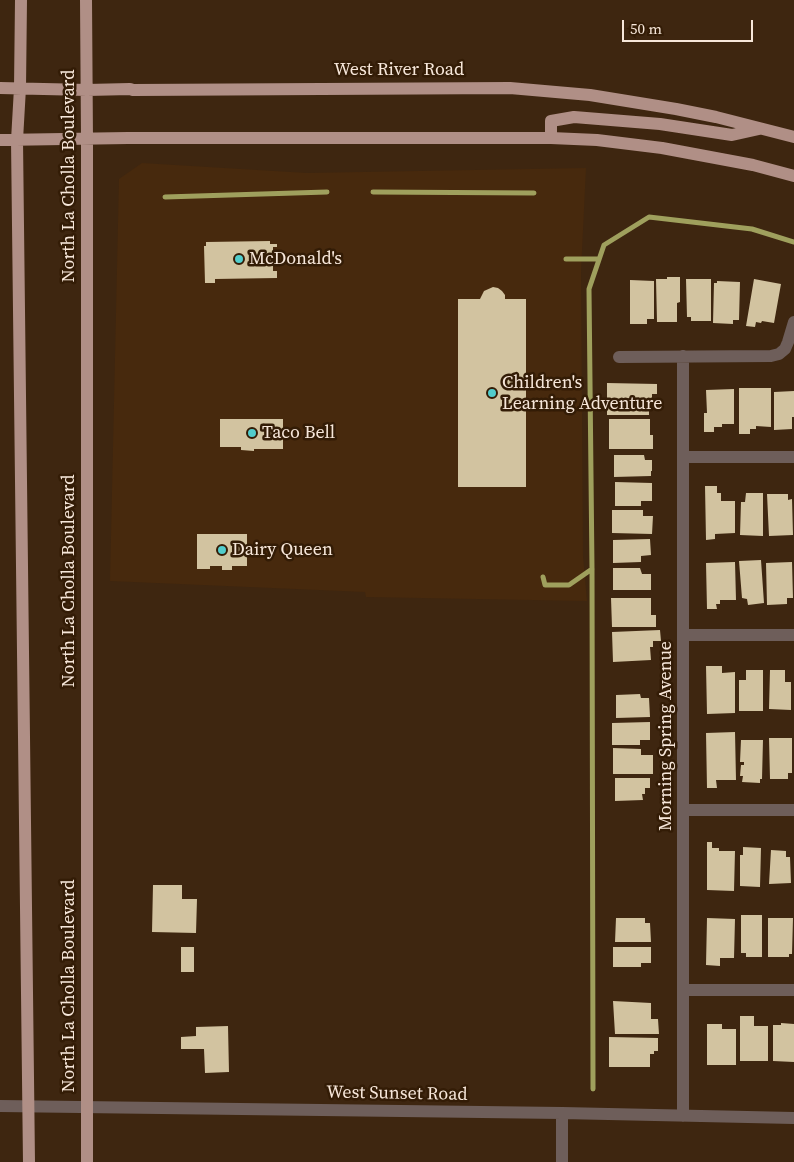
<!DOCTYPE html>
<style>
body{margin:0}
#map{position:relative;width:794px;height:1162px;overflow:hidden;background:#3e2610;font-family:"Source Serif 4",serif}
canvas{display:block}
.scale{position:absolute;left:622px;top:20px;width:131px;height:22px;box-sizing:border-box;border:2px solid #f7e7da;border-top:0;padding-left:6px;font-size:15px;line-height:18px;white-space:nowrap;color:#f7e7da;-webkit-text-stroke:4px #331c06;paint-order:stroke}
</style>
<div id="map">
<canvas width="794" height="1162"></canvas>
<div class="scale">50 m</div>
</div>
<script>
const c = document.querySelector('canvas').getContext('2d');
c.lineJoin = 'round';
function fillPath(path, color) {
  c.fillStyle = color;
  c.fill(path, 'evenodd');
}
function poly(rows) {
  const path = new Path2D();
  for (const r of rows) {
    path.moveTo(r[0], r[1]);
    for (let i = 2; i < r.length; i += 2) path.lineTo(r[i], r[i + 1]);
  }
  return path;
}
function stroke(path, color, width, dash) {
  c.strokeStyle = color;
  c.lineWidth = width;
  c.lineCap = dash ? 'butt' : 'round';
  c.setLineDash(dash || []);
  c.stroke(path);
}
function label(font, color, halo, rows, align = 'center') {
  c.font = font + ' "Source Serif 4",serif';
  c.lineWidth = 5;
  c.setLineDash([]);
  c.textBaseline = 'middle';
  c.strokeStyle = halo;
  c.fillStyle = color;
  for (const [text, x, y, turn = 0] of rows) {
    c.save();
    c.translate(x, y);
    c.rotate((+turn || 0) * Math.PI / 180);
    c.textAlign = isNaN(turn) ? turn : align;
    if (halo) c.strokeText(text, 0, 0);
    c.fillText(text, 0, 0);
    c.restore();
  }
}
const built = poly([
 [142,163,307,173,586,168,581,271,583,556,587,601,366,597,365,592,110,581,119,179]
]);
const stream = poly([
 [373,192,534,193],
 [165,197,327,192],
 [566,259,599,259],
 [543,577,545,585,569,585,592,569],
 [593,1089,592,569,589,289,604,245,649,217,752,229,794,242]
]);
const building = poly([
 [270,241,270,244,277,244,277,247,273,247,273,271,277,271,277,278,215,279,215,283,205,283,204,246,206,246,206,242],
 [667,277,680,277,680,302,677,303,677,322,657,322,656,279,667,279],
 [686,279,711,279,711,321,691,321,691,317,687,317],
 [754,279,781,284,774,323,762,321,761,323,756,322,755,327,746,326],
 [630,280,654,281,654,319,647,319,647,324,630,324],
 [717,281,740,282,739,320,733,320,733,324,713,323,714,283,717,283],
 [493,287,498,288,502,291,505,295,505,299,526,299,526,487,458,487,458,299,480,299,484,291],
 [607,383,657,384,657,394,652,394,652,401,649,401,649,415,607,415],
 [739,388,771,388,771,427,756,426,756,429,750,429,750,434,739,434],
 [734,389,734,424,722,424,722,427,714,427,714,432,704,432,704,413,707,413,706,390],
 [794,391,794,417,792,417,792,429,774,430,774,392],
 [220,419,283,419,283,449,254,449,254,451,241,450,241,447,220,447],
 [609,419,650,419,650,435,653,435,653,449,609,449],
 [614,455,644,455,645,460,652,460,652,471,651,471,651,476,614,477],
 [615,482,652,483,652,501,641,501,641,506,615,506],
 [705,486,717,486,717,493,721,493,721,501,735,501,735,533,715,534,715,539,706,540],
 [746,493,763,493,763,536,740,535,741,502,745,502],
 [767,494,788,494,788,500,792,499,793,535,769,536],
 [612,510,643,510,643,516,653,516,652,534,612,533],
 [197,534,247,534,247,566,232,566,232,570,222,570,222,566,210,566,210,569,197,569],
 [650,539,651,555,641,556,641,562,613,563,613,540],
 [761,560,764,603,748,605,747,599,742,598,739,561],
 [735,562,736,600,720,600,720,604,716,604,717,609,707,609,706,563],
 [792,562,793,598,787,598,787,604,767,605,766,563],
 [613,568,640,568,642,574,651,574,651,590,613,590],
 [611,598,651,598,651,615,656,615,656,627,612,627],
 [660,630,661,641,653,641,653,647,650,647,651,660,613,662,612,632],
 [706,666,722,666,722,673,735,672,735,713,707,714],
 [746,670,763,670,763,711,739,711,739,680,746,680],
 [770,670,785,670,785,682,791,682,791,710,769,709],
 [640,694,641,698,649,698,650,717,616,718,616,695],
 [650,722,650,740,640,740,640,745,612,745,612,723],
 [735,732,736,780,716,780,717,788,707,788,706,733],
 [769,738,792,738,792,773,788,773,788,779,770,779],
 [741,740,763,740,762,779,760,779,760,783,742,782,743,776,740,776,741,765,744,765,744,762,740,762],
 [613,748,641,749,641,755,653,755,653,774,613,774],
 [615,778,650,778,650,788,645,788,645,794,642,794,643,800,615,801],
 [707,842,712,842,712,848,719,848,719,851,735,851,734,891,707,890],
 [743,847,761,848,760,887,740,886,740,855,743,855],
 [771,850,786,851,786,857,790,857,791,883,769,884],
 [153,885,182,885,182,899,197,899,196,933,152,932],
 [741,915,762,915,762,957,746,957,746,953,741,953],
 [616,918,645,918,645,923,650,923,651,942,615,942],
 [707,918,735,919,734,958,720,958,720,966,706,965],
 [768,918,793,918,792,954,789,954,789,957,768,957],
 [181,947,194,947,194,972,181,972],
 [613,947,651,947,651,963,641,963,641,967,613,967],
 [613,1001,651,1003,651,1019,658,1019,659,1034,615,1034],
 [740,1016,754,1016,754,1026,768,1026,768,1061,740,1061],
 [781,1023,794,1024,794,1062,773,1061,773,1025,781,1025],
 [707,1024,722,1024,722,1029,736,1029,736,1065,707,1065],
 [228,1026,229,1072,205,1073,204,1049,181,1049,181,1037,196,1036,196,1027],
 [609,1037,658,1038,658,1051,654,1051,654,1054,650,1054,650,1067,609,1067]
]);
const minor = poly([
 [619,357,771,356,779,354,785,349,788,342,794,322],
 [683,457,794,457],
 [683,635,794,635],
 [683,810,794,810],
 [683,990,794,990],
 [0,1106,562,1113,794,1118],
 [562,1113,562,1162],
 [683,1116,683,356]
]);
const major = poly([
 [21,0,20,88,17,140,29,1162],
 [86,0,87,139,87,1162],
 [0,88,87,90,130,89,133,90,510,88,590,95,676,109,716,117,794,137],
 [551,138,551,121,574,117,660,124,732,135,759,129],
 [0,140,128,138,551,138,597,140,662,148,753,165,794,176]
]);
const markers = [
 [239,259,5,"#52cdcc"],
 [492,393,5,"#52cdcc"],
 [252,433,5,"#52cdcc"],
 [222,550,5,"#52cdcc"]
];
const streetNames = [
 ["West River Road",399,70],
 ["North La Cholla Boulevard",69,176,-90],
 ["North La Cholla Boulevard",69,581,-90],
 ["Morning Spring Avenue",666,736,-90],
 ["North La Cholla Boulevard",69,986,-90],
 ["West Sunset Road",397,1094,1]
];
const poiNames = [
 ["McDonald's",249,259],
 ["Children's",502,383],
 ["Learning Adventure",502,404],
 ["Taco Bell",262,433],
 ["Dairy Queen",232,550]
];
fillPath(built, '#47290d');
stroke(stream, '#9fa05d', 5);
fillPath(building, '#d2c3a0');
stroke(minor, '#6e5e5a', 12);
stroke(major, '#b08f86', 12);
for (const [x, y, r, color] of markers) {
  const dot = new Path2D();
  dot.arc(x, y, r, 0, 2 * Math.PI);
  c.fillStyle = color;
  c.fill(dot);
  stroke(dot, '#331c06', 2);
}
label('18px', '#f7e7da', '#331c06', streetNames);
label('18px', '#f7e7da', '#331c06', poiNames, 'left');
</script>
